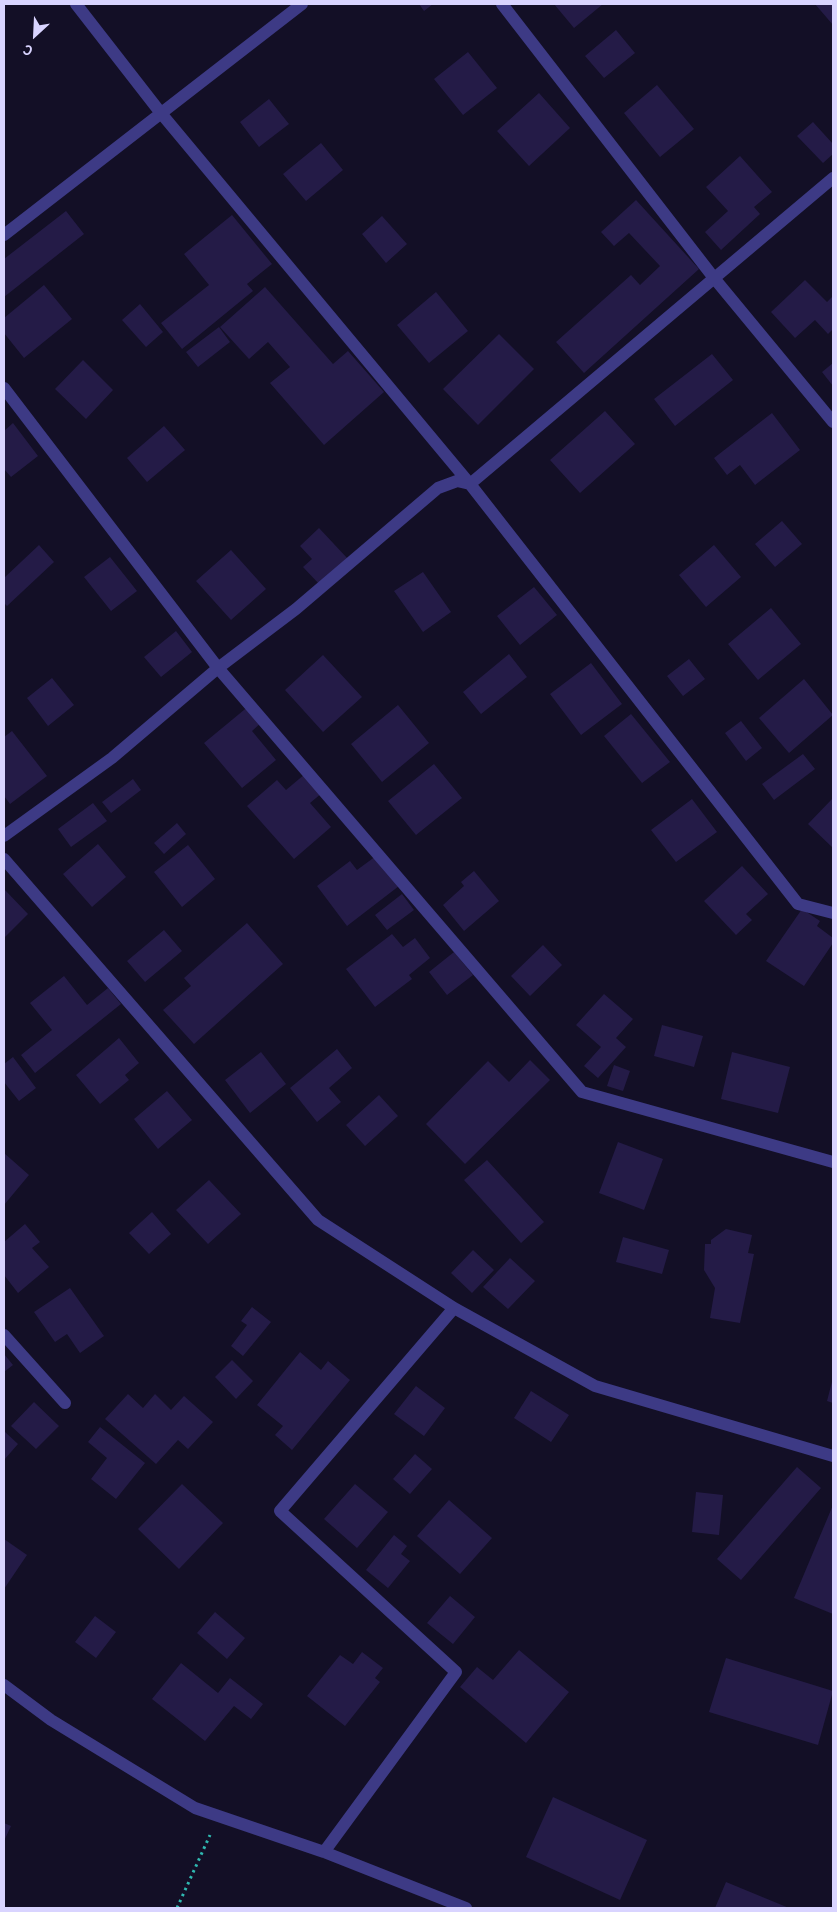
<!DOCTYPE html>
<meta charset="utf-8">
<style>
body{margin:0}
#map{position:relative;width:837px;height:1912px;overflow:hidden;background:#130f26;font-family:Overpass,sans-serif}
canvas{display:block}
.frame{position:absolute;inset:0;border:5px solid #d9d4ff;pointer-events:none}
.north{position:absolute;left:10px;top:10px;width:50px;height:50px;-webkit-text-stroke:4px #130f26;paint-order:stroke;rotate:205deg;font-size:14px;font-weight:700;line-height:20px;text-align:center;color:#d9d4ff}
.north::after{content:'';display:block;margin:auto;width:18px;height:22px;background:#d9d4ff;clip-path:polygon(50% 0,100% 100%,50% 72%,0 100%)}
</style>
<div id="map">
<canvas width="837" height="1912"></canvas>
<div class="frame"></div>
<div class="north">С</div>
</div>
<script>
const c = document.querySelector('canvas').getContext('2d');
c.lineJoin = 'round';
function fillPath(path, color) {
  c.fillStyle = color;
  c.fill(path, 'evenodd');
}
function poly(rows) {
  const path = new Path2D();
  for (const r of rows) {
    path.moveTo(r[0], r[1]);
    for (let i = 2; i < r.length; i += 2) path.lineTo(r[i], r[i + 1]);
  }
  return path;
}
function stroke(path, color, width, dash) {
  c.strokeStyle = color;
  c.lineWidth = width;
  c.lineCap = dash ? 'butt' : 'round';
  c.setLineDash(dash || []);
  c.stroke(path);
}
const building = poly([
 [419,4,433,4,424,11],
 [554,4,603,4,574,28],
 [815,4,833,4,833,25],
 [616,30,635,53,604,78,585,56],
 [468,52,497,88,463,115,434,79],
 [657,85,694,129,660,157,624,113],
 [539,93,570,128,529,166,497,131],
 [269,99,289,124,259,147,240,122],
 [813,122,833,144,833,154,823,163,797,136],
 [321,143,343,170,306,201,283,174],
 [740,156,772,192,754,207,760,214,721,250,705,232,728,211,706,187],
 [636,200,699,269,584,373,556,342,631,275,640,285,660,266,629,233,614,246,601,232],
 [66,211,84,234,4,297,4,259],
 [232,215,272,264,247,284,253,291,182,349,161,323,209,285,184,254],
 [382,216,407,244,386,263,362,234],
 [805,280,827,302,833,296,833,329,828,334,815,320,795,338,771,312],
 [44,285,72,319,24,358,4,333,4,318],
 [265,287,333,364,348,351,384,392,324,445,270,383,290,367,268,342,249,359,220,327],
 [436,292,468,331,429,363,397,325],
 [140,304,163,332,146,347,122,320],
 [219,327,230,342,198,367,186,352],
 [499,334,534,369,478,425,443,389],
 [712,354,733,380,675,426,654,399],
 [83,360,113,390,86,419,55,389],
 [833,363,833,386,822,372],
 [605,411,635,444,580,493,550,460],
 [772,413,800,450,755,485,740,465,727,475,714,458],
 [13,423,38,456,11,477,4,469,4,431],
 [164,426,185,450,147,482,127,458],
 [782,521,802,544,775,567,755,544],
 [319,528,348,559,320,585,303,567,312,559,300,546],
 [39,545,54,562,7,606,4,603,4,578],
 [714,545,741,577,706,607,679,575],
 [231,550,266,589,231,620,196,581],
 [110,557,137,591,111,611,84,577],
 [423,572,451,612,423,632,394,591],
 [534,587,557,615,520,645,497,616],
 [771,608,801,644,758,680,728,644],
 [176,631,192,652,161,677,144,657],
 [509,654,527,677,481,714,463,692],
 [323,655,362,697,323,732,285,690],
 [689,659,705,679,683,696,667,676],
 [591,663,622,704,581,735,550,694],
 [52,678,74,705,48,726,27,698],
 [804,679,833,715,789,753,759,718],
 [250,705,263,721,252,731,276,760,242,788,204,743],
 [398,705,429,743,382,782,351,744],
 [631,714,670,762,642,783,604,736],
 [741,721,762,748,746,761,725,733],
 [12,731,47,776,10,804,4,796,4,737],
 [803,754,815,769,774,800,762,784],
 [434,764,462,798,416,835,388,801],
 [305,774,322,793,310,803,331,827,294,859,247,806,277,780,286,790],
 [133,779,141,790,111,813,102,802],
 [833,798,833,848,808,824],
 [692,799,717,832,676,862,651,830],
 [93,803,107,821,71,847,58,829],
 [177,823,186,834,164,854,154,843],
 [98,844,126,877,92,907,63,874],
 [188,845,215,879,182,907,154,872],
 [376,856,399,886,347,926,317,886,350,861,357,870],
 [742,866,768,894,746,914,752,920,736,935,704,901],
 [474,871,499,901,464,931,443,905,464,886,461,882],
 [4,889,28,914,4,938],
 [402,894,414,910,387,930,375,915],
 [802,909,820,921,817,926,833,938,833,943,804,986,766,961],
 [247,923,283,964,194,1044,163,1010,191,986,184,978],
 [164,930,182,951,145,982,127,961],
 [392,934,403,947,415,938,430,958,409,975,412,979,375,1007,346,969],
 [543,945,562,965,530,996,511,976],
 [454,952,473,975,447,995,429,972],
 [64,976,87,1005,108,988,121,1004,35,1073,21,1055,52,1030,30,1003],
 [604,994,633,1019,616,1038,626,1047,598,1078,584,1066,601,1047,576,1025],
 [662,1025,703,1036,694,1067,654,1056],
 [119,1038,139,1063,125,1075,129,1080,100,1104,76,1075],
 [337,1049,352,1068,329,1088,341,1102,317,1122,290,1088],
 [261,1052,286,1084,250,1113,225,1080],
 [732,1052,790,1067,778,1113,721,1099],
 [13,1057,36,1088,19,1101,4,1082,4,1064],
 [530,1060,550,1080,465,1164,426,1124,488,1061,509,1082],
 [614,1065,630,1071,623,1091,607,1086],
 [167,1091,192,1120,158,1149,134,1119],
 [379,1095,398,1116,365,1146,346,1125],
 [618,1142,663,1159,644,1210,599,1193],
 [4,1153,29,1175,4,1205],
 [487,1160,544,1222,521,1243,464,1180],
 [209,1180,241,1214,208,1244,176,1210],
 [152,1212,171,1234,149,1254,129,1233],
 [25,1224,40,1242,32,1248,49,1267,18,1293,4,1275,4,1242],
 [726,1229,752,1235,748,1253,754,1254,740,1323,710,1318,715,1288,704,1270,705,1244,711,1244,711,1240],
 [623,1237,669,1250,662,1274,616,1262],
 [473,1250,494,1270,472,1293,451,1273],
 [510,1258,535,1281,508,1309,483,1287],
 [70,1288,104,1336,80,1353,67,1334,55,1342,34,1312],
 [252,1307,271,1322,243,1356,231,1346,247,1325,241,1321],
 [300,1352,321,1370,328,1361,350,1380,292,1450,275,1435,283,1426,257,1405],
 [4,1354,13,1365,4,1372],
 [232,1360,253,1381,236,1399,215,1377],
 [833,1378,833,1403,827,1401],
 [416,1386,445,1408,424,1436,394,1414],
 [531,1391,569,1415,551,1442,514,1418],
 [128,1394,143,1408,155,1394,171,1410,184,1396,213,1422,188,1449,178,1440,156,1464,105,1419],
 [34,1402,59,1426,36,1449,11,1426],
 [100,1427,145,1463,116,1499,91,1479,107,1458,88,1442],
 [4,1431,18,1444,4,1460],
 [415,1454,432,1469,410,1494,393,1479],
 [797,1467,821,1488,741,1580,717,1559],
 [182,1484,223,1523,179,1569,138,1529],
 [355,1484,388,1512,357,1548,324,1519],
 [696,1492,723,1495,719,1535,692,1532],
 [449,1500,492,1538,460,1574,417,1536],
 [833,1505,833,1614,794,1598],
 [394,1535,407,1546,401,1554,410,1561,388,1588,366,1570],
 [4,1539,27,1555,4,1589],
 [450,1596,475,1617,453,1644,427,1623],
 [215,1612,245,1638,227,1659,197,1633],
 [95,1616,116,1632,96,1658,75,1642],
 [519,1650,569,1692,526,1743,460,1687,477,1667,493,1680],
 [362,1652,383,1668,375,1678,380,1682,345,1726,307,1696,340,1655,353,1664],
 [726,1658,833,1691,818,1745,709,1712],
 [181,1663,218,1693,230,1678,263,1704,251,1719,234,1706,205,1741,152,1699],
 [553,1797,647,1840,620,1900,526,1857],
 [4,1823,11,1826,4,1841],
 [726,1882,789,1908,715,1908]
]);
const path = poly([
 [177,1908,210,1835]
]);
const service = poly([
 [76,4,160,112,470,484,798,904,833,913],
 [502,4,714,278,833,422],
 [4,235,302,4],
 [4,388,218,668,582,1092,833,1162],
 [4,836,112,758,218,668,296,609,438,488,457,481,470,484,833,178],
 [4,859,318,1220,454,1308,595,1386,833,1456],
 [4,1335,65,1403],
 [4,1685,51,1720,195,1808,324,1852,466,1908],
 [324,1852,456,1672,280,1511,454,1308]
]);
fillPath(building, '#241b47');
stroke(path, '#2fb8b0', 3, [2.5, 4]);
stroke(service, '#3d3a85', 12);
</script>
